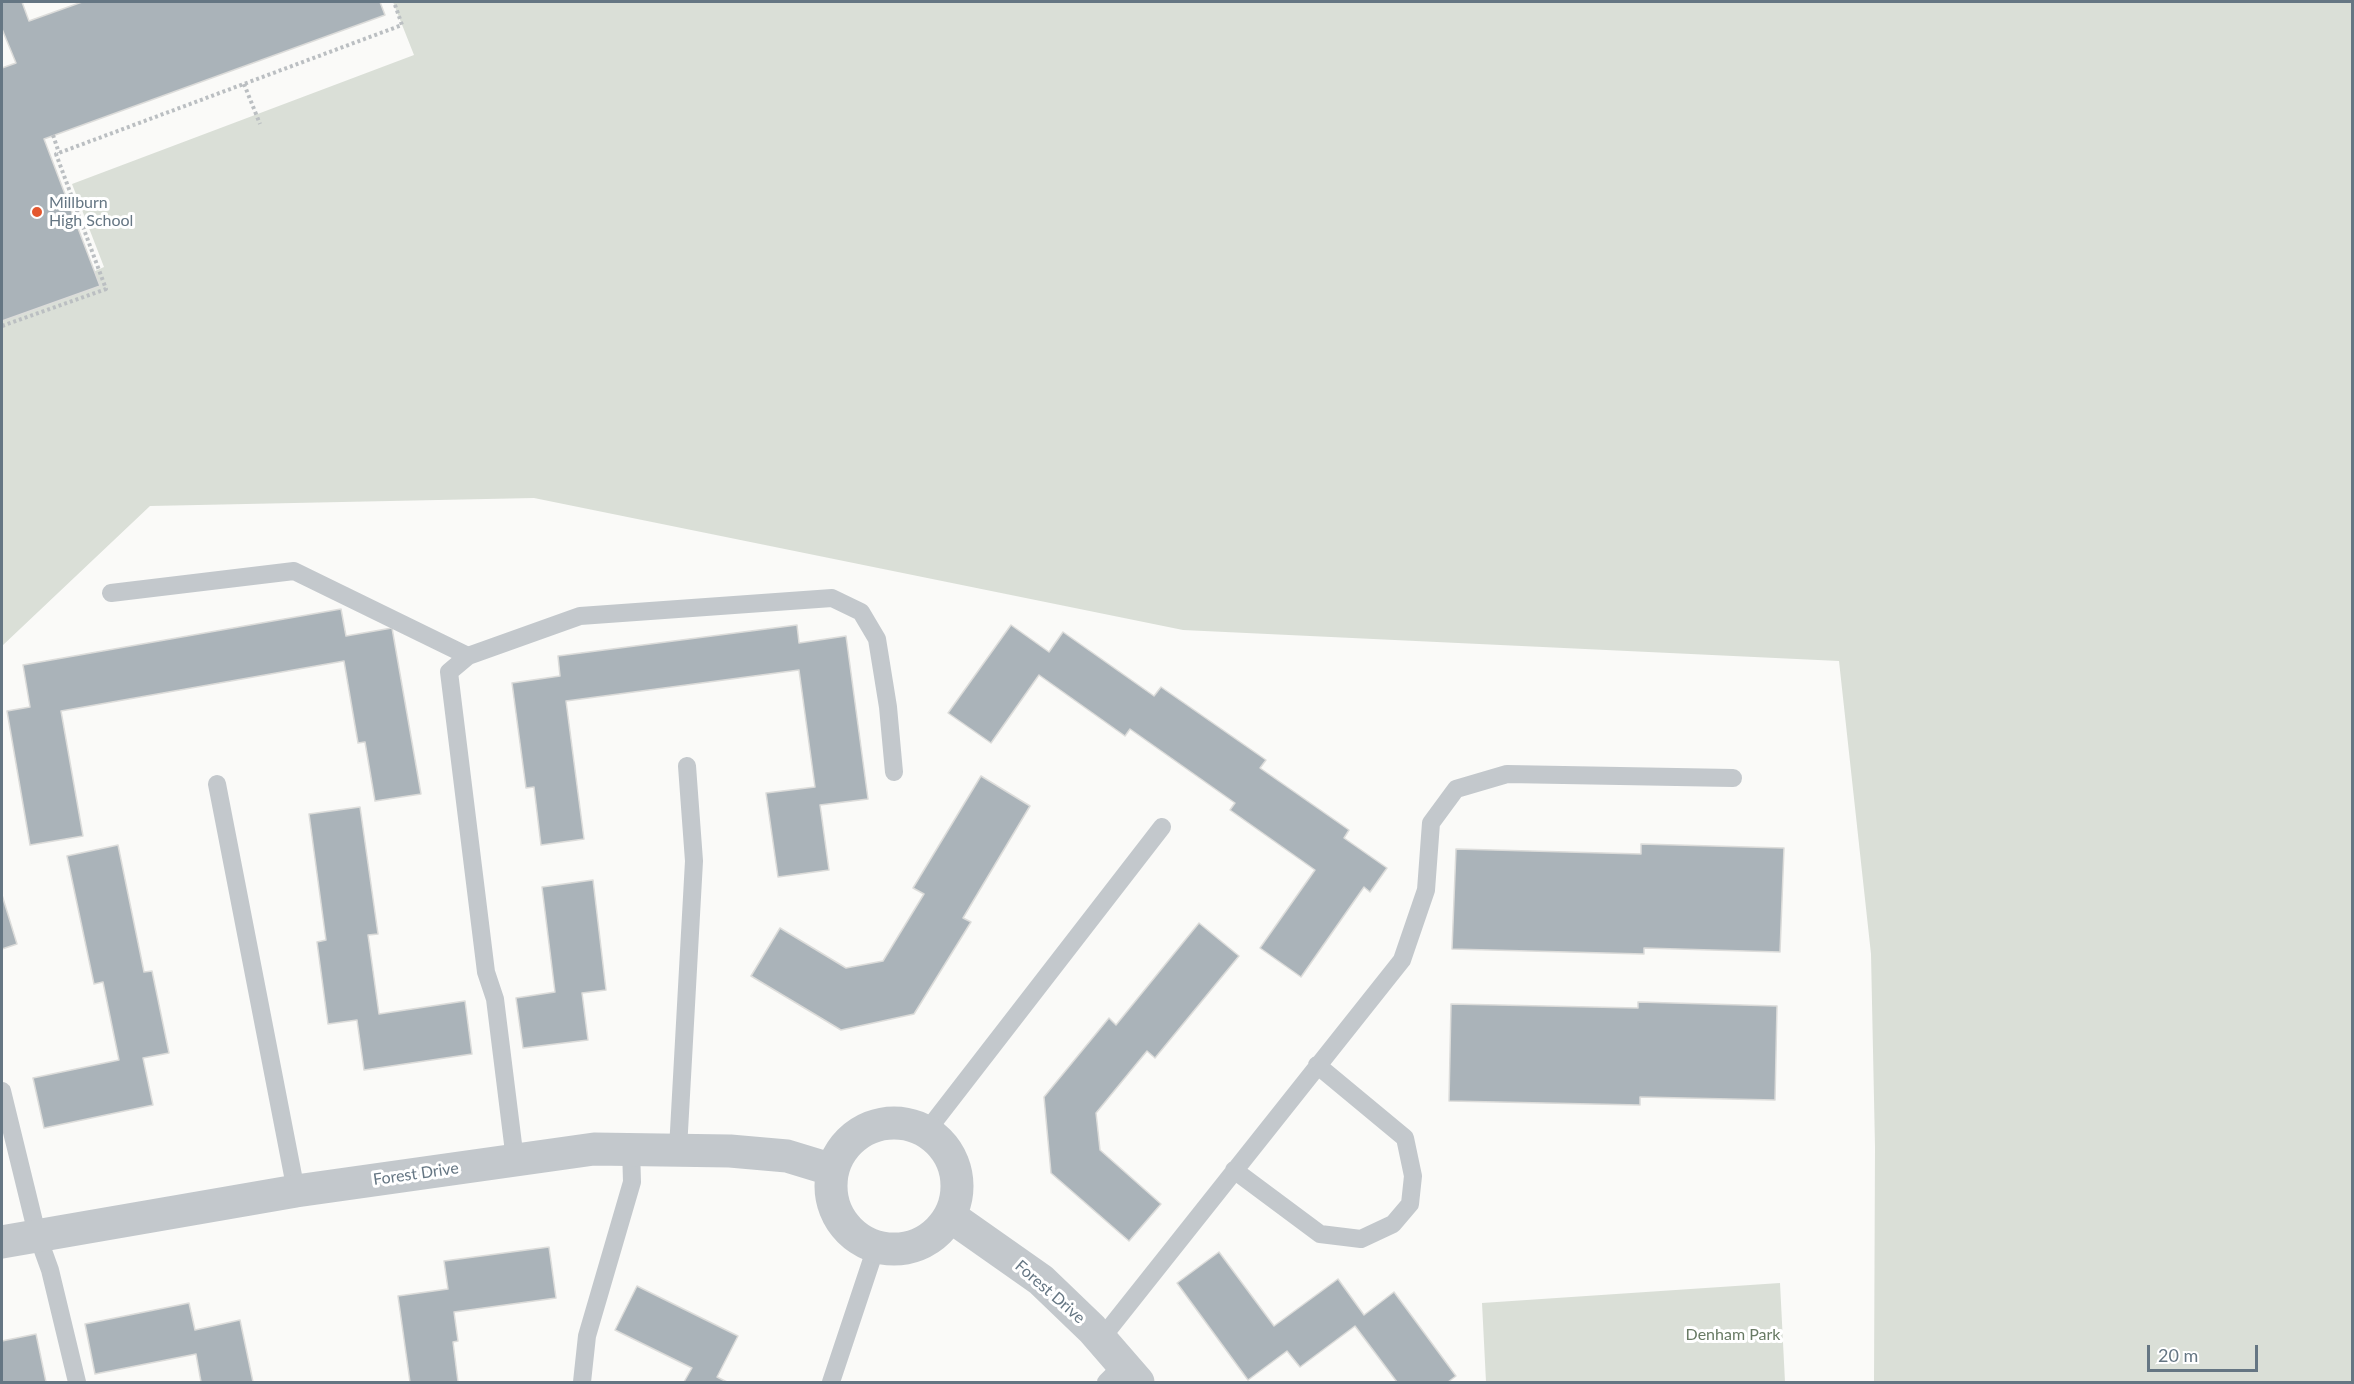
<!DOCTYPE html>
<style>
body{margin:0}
#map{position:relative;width:2354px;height:1384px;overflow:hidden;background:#fafaf8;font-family:Lato,sans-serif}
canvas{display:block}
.frame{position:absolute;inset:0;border:3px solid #657683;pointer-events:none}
.scale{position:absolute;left:2147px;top:1345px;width:111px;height:27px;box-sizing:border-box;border:3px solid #657683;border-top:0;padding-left:8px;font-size:18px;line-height:21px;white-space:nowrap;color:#657683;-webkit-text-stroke:4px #fff;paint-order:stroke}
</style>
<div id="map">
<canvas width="2354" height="1384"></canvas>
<div class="frame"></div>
<div class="scale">20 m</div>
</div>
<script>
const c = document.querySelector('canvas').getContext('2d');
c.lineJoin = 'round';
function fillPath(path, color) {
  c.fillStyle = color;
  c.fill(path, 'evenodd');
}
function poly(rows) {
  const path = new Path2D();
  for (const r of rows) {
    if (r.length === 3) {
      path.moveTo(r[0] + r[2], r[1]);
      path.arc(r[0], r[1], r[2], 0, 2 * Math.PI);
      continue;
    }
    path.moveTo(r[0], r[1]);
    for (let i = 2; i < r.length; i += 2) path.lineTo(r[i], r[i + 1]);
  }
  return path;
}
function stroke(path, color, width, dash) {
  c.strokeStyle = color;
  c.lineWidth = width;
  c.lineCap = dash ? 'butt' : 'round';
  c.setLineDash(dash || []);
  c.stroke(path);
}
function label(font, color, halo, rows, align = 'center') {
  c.font = font + ' Lato,sans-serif';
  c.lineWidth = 6;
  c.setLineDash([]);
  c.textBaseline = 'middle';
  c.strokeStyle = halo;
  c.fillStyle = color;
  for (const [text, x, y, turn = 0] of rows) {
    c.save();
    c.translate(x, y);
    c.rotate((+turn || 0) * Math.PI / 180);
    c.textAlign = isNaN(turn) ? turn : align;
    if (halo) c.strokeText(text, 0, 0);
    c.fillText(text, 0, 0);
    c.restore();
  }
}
const green = poly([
 [393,2,2352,2,2352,1382,1874,1382,1875,1147,1871,954,1839,661,1183,630,534,498,150,506,2,646,2,313,104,267,72,184,414,55],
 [1780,1283,1785,1382,1486,1382,1482,1303]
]);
const building = poly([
 [2,2,22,2,29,21,82,2,380,2,385,15,44,139,100,286,2,321,2,68,16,63,2,29,2,2],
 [341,609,346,636,392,628,421,794,375,801,365,742,358,743,344,661,61,711,83,836,30,845,7,711,30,707,23,665,341,609],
 [797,625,799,643,846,636,868,799,820,805,829,870,778,877,766,793,815,787,799,670,566,701,584,839,541,845,534,787,526,788,512,683,560,676,558,656,797,625],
 [1011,625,1049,652,1063,632,1154,696,1161,687,1266,760,1260,768,1349,830,1344,838,1387,868,1370,892,1364,887,1301,977,1260,948,1315,870,1230,810,1235,803,1130,729,1125,736,1039,675,991,743,948,713,1011,625],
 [981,776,1030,806,963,918,971,922,914,1014,841,1030,751,976,780,928,846,968,883,961,924,894,913,888,981,776],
 [360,807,378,934,368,935,379,1014,465,1001,472,1054,364,1070,357,1020,328,1024,317,942,326,940,309,814,360,807],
 [1641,844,1784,848,1780,952,1644,948,1644,954,1452,949,1456,849,1641,854,1641,844],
 [118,845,144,972,152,971,169,1053,143,1058,153,1105,44,1128,33,1078,119,1060,103,982,94,984,67,856,118,845],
 [593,880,606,990,582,993,588,1040,523,1048,516,998,555,992,542,887,593,880],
 [2,895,17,944,2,949,2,895],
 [1199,923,1239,956,1155,1058,1147,1051,1096,1113,1100,1150,1161,1204,1129,1241,1051,1173,1044,1097,1109,1018,1116,1025,1199,923],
 [1638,1002,1777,1006,1775,1100,1640,1097,1640,1105,1449,1101,1451,1004,1638,1008,1638,1002],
 [549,1247,556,1298,454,1312,458,1341,453,1342,458,1382,410,1382,398,1296,448,1289,444,1261,549,1247],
 [1219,1252,1274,1326,1338,1279,1364,1315,1394,1292,1456,1376,1448,1382,1397,1382,1355,1326,1300,1367,1287,1351,1248,1380,1177,1283,1219,1252],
 [637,1286,738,1336,717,1377,727,1382,684,1382,692,1368,615,1330,637,1286],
 [189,1303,195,1330,240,1320,253,1382,201,1382,196,1354,95,1374,85,1324,189,1303],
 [36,1334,46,1382,2,1382,2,1341,36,1334]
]);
const path = poly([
 [244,84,260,124],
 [53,135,59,153],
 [2,326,106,289,56,154,402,25,394,2]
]);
const lane = poly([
 [111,593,294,571,468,656],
 [217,784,296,1191],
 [2,1091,37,1234,50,1270,77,1382],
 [926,1132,1162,827],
 [678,1149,694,861,687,766],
 [515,1160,495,999,486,972,449,672,468,656,580,616,832,598,861,612,877,639,888,707,894,772],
 [1234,1170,1320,1234,1361,1239,1393,1224,1410,1204,1413,1176,1405,1138,1317,1065],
 [1101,1339,1402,960,1426,890,1431,823,1456,789,1507,774,1733,778],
 [582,1382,587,1336,632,1182,631,1148],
 [831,1382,876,1247],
 [1106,1382,1123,1365]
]);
const street = poly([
 [894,1186,63],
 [950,1216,1041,1280,1092,1329,1138,1382],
 [2,1242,296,1191,594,1149,730,1151,787,1156,833,1170]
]);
const markers = [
 [37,212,6,"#e4572e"]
];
const poiNames = [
 ["Millburn",49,203],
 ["High School",49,221]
];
const streetNames = [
 ["Forest Drive",416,1174,-8],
 ["Forest Drive",1050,1292,41]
];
const parkNames = [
 ["Denham Park",1733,1335]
];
fillPath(green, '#dadfd7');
fillPath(building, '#aab3b9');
stroke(building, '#dcdcda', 1.5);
stroke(path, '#bbbfc2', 4, [3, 3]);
stroke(lane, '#c3c8cc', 18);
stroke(street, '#c3c8cc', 33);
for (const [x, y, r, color] of markers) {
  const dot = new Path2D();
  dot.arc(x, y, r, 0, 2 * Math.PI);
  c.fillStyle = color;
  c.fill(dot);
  stroke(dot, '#fff', 2);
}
label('16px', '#657683', '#fff', poiNames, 'left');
label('16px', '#657683', '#fff', streetNames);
label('16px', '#687a64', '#fff', parkNames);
</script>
